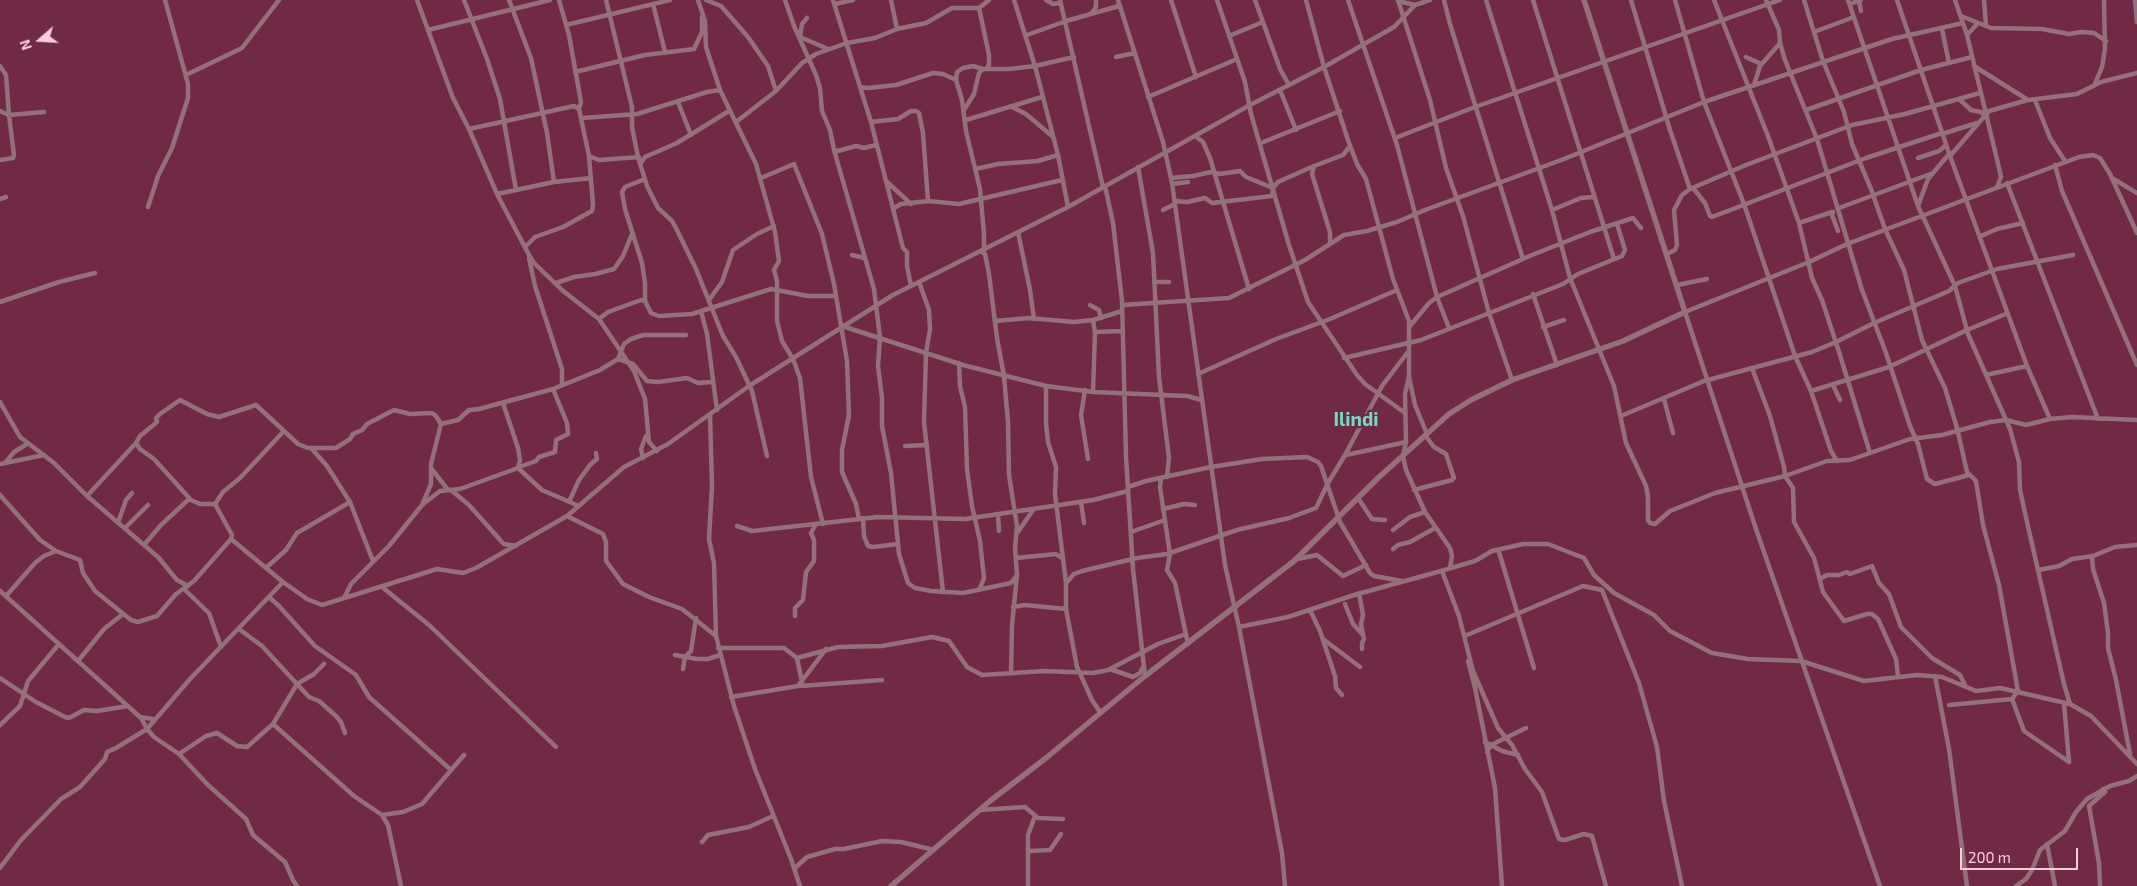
<!DOCTYPE html>
<style>
body{margin:0}
#map{position:relative;width:2137px;height:886px;overflow:hidden;background:#712a46;font-family:"Exo 2",sans-serif}
canvas{display:block}
.north{position:absolute;left:15px;top:15px;width:50px;height:50px;-webkit-text-stroke:4px #712a46;paint-order:stroke;rotate:251deg;font-size:14px;font-weight:700;line-height:20px;text-align:center;color:#f9cdda}
.north::after{content:'';display:block;margin:auto;width:18px;height:22px;background:#f9cdda;clip-path:polygon(50% 0,100% 100%,50% 72%,0 100%)}
.scale{position:absolute;left:1960px;top:848px;width:118px;height:22px;box-sizing:border-box;border:2px solid #f9cdda;border-top:0;padding-left:6px;font-size:15px;line-height:18px;white-space:nowrap;color:#f9cdda;-webkit-text-stroke:4px #712a46;paint-order:stroke}
</style>
<div id="map">
<canvas width="2137" height="886"></canvas>
<div class="north">N</div>
<div class="scale">200 m</div>
</div>
<script>
const c = document.querySelector('canvas').getContext('2d');
c.lineJoin = 'round';
function poly(rows) {
  const path = new Path2D();
  for (const r of rows) {
    path.moveTo(r[0], r[1]);
    for (let i = 2; i < r.length; i += 2) path.lineTo(r[i], r[i + 1]);
  }
  return path;
}
function stroke(path, color, width, dash) {
  c.strokeStyle = color;
  c.lineWidth = width;
  c.lineCap = dash ? 'butt' : 'round';
  c.setLineDash(dash || []);
  c.stroke(path);
}
function label(font, color, halo, rows, align = 'center') {
  c.font = font + ' "Exo 2",sans-serif';
  c.lineWidth = 4.5;
  c.setLineDash([]);
  c.textBaseline = 'middle';
  c.strokeStyle = halo;
  c.fillStyle = color;
  for (const [text, x, y, turn = 0] of rows) {
    c.save();
    c.translate(x, y);
    c.rotate((+turn || 0) * Math.PI / 180);
    c.textAlign = isNaN(turn) ? turn : align;
    if (halo) c.strokeText(text, 0, 0);
    c.fillText(text, 0, 0);
    c.restore();
  }
}
const minor = poly([
 [417,0,453,98,469,129,497,194,529,255,534,263,562,290,599,319,634,371,645,399,649,442,657,451],
 [464,0,487,59,500,99,516,190],
 [509,0,531,58,547,133,554,182],
 [559,0,569,35,581,102,579,109],
 [606,0,632,107,632,127,638,157,647,186,658,208,672,221,676,228,696,269,723,336,736,357,752,391,767,456],
 [698,0,705,21,706,47,720,90,756,164,775,232,779,261,774,270,777,281,777,321,782,341,793,359,800,378,811,477,823,524],
 [706,0,721,6,748,37,768,66,776,91],
 [785,0,794,26,816,75,820,88,822,111,830,130,834,150,874,289,880,337,878,366,882,398,882,426,891,473,899,554,908,583,915,588,931,591,963,593,1011,583,1017,575],
 [833,0,871,122,903,248,907,252,907,266,911,286],
 [891,0,897,29],
 [1014,0,1035,66,1058,155,1068,207],
 [1046,0,1053,4,1060,3],
 [1060,0,1103,187],
 [1118,0,1163,142,1172,183,1225,565,1239,627,1282,853,1285,886],
 [1171,0,1196,77],
 [1217,0,1245,82,1251,114,1289,245,1308,302,1357,375,1365,384,1405,413],
 [1255,0,1280,69,1289,85],
 [1306,0,1324,67,1348,140,1357,164,1366,179,1393,279,1409,321,1409,376,1405,394,1406,442,1403,456,1406,470,1425,512,1450,548,1452,556,1450,568],
 [1348,0,1397,145,1437,297,1449,328],
 [1398,0,1430,100,1446,168,1463,216,1489,313,1512,380],
 [1444,0,1450,24,1523,259],
 [1486,0,1552,210,1570,278,1614,386,1626,443,1646,486,1648,497,1648,520,1650,523,1655,524,1670,511,1715,493,1785,476,1827,461,1850,460,1910,439,1942,435,1990,422,2006,420,2026,425,2050,419,2072,417,2137,420],
 [1533,0,1614,259],
 [1631,0,1670,130,1690,189],
 [1675,0,1704,102,1744,204,1795,356,1811,391,1831,451,1837,461],
 [1714,0,1768,136,1799,223,1812,278,1822,300,1840,355,1870,453],
 [1766,0,1779,30,1780,43,1785,60,1817,139,1862,290,1886,353,1910,426,1918,444,1927,479,1935,484,1969,475],
 [1804,0,1823,61,1844,112,1852,144,1871,189,1885,229,1904,270,1922,340,1945,388,1957,428,1967,472,1976,481,1983,525,1999,585,2018,691,2012,699,2024,731,2069,762],
 [1848,0,1918,206,1955,286,1968,334,2010,429,2019,462,2020,490,2027,522,2064,684,2070,704],
 [1897,0,1950,156,2027,366,2050,419],
 [1955,0,1967,35,2000,172,2001,177,1997,187],
 [1984,0,1986,26],
 [2135,0,2137,22],
 [1398,1,1415,5],
 [1859,1,1861,11],
 [653,4,665,52],
 [835,4,853,0],
 [1850,4,1861,0],
 [1092,13,1096,7,1096,0],
 [1961,16,1991,28,2042,29,2069,34,2082,32,2094,33,2106,41],
 [807,18,802,24,800,37,828,49],
 [566,25,670,0],
 [1942,29,1949,63],
 [428,30,550,0],
 [1814,32,1854,17],
 [1027,35,1066,21,1119,6],
 [1967,35,1978,23],
 [1229,36,1263,22],
 [1116,57,1135,53],
 [1746,57,1761,64],
 [0,66,6,75,9,115,44,112],
 [1974,66,2028,100,2077,94,2101,82,2137,73],
 [987,68,989,65,989,55,979,8,989,0],
 [983,69,973,66,963,68,957,72,956,80,962,100,966,131,980,189,984,234,984,251,982,252,985,254,989,274,997,338,1004,376,1008,422,1009,475,1017,526,1015,548,1017,575,1012,625,1011,673],
 [575,72,645,55,694,49,702,32,702,17],
 [186,75,242,48,279,0],
 [1754,85,1760,66,1780,43],
 [2094,86,2102,67,2105,49,2104,0],
 [860,87,868,88,896,85,933,73,943,74,956,80],
 [1280,90,1296,130],
 [1148,97,1237,59],
 [1959,99,1971,110,1981,112,1984,115],
 [2035,100,2050,138,2065,161],
 [678,102,691,135],
 [1012,107,1026,114,1052,136],
 [964,110,974,94,979,73,983,69,1009,69,1035,66,1074,57],
 [1806,110,1921,70,1972,57],
 [0,111,9,115,14,155,13,158,0,160],
 [582,118,637,114,707,92,720,90],
 [966,120,1042,97],
 [736,122,776,91,802,63,816,54,847,43,875,38,897,29,926,23,952,8,979,8],
 [871,122,898,119,911,111,916,111,919,113,923,133,928,201],
 [469,129,574,106,579,109,589,156,593,204,592,211,563,227,535,237,525,247],
 [1942,134,1977,123],
 [1195,136,1203,142,1210,158,1249,289],
 [1395,138,1475,107,1780,0],
 [1261,143,1340,111],
 [834,150,838,151,856,146,864,148,876,145],
 [589,156,599,160,639,157],
 [1950,156,1989,111,2028,100],
 [1918,158,1939,151,1946,145],
 [640,164,645,157,677,143,729,111],
 [2055,165,2062,191,2137,365],
 [1314,166,1312,174,1330,232,1330,243],
 [1138,167,1153,253,1159,377,1169,458,1167,477],
 [975,169,998,164,1038,161,1058,155],
 [761,178,794,164,822,234,834,284,847,361,849,415,842,450,842,472,856,504,859,519],
 [1171,178,1193,176,1211,172,1220,174,1240,171,1246,177,1273,188],
 [2112,178,2137,193],
 [886,181,911,204],
 [2007,183,2098,419],
 [1172,184,1188,182],
 [1105,186,1113,223,1122,301,1126,457,1133,569,1145,676],
 [1693,188,1705,203,1710,216,1712,217,1866,158,1942,133],
 [497,194,554,182,591,178],
 [0,199,6,197],
 [1175,201,1187,202,1205,198,1212,203,1272,196,1273,188,1278,182,1314,166,1343,155,1350,146],
 [1918,206,1928,179,1949,154],
 [148,207,158,176,172,148,188,98,188,84,165,0],
 [894,208,901,204,928,201,959,204,1062,180],
 [1839,208,1933,173],
 [1163,210,1175,204],
 [1552,210,1581,198,1594,197],
 [1833,212,1832,215,1838,231],
 [1799,223,1832,212],
 [1018,232,1030,290,1034,319],
 [1981,236,1997,229,2023,223],
 [1667,254,1675,250,1677,245,1674,210,1682,195,1690,189,1746,165,1852,125,1905,114,1980,93],
 [852,255,865,258],
 [529,258,535,286,562,369,562,384],
 [919,282,929,310,930,329,926,353,924,422,943,592],
 [1154,282,1169,282],
 [556,283,574,277,595,274,614,269,623,256,632,234],
 [1677,285,1707,279],
 [1533,294,1557,365],
 [709,300,722,282,733,250,757,234,774,226],
 [645,301,645,283,642,263,625,209,622,192,625,187,645,179],
 [0,302,59,282,95,273],
 [1090,305,1099,310,1101,318],
 [1122,305,1229,298,1305,260,1344,235,1367,231,1397,222,1425,210,1564,159,1704,102,1892,39,1963,23],
 [701,311,707,334,717,410],
 [599,319,608,312,641,300,645,301,651,313,659,316,692,314,771,289,808,296,835,296],
 [1093,320,1095,333,1093,392],
 [995,321,1029,318,1074,322,1093,320,1122,311],
 [842,326,963,365,1046,386,1093,392,1187,396,1202,400],
 [1410,326,1429,303,1437,297,1532,255,1590,232,1633,218,1641,228],
 [1543,327,1564,320],
 [1095,332,1123,331],
 [1344,358,1421,340,1563,284,1578,274,1622,256,1625,250,1617,224],
 [618,359,633,364,647,381,658,382,687,378,698,383,712,382],
 [959,363,960,386,965,407,967,469,972,506,980,541,984,578,980,588],
 [1752,368,1770,416,1784,467,1785,476,1793,488,1794,522,1814,558,1823,592,1844,621,1867,614,1872,614,1878,619,1896,659,1898,676],
 [1198,374,1276,339,1330,319,1397,290],
 [1986,375,2027,366],
 [1409,377,1415,405,1427,434],
 [1833,385,1840,400],
 [1046,386,1046,423,1048,442,1056,467,1055,494,1066,583,1066,609,1077,667,1092,700,1100,712],
 [1085,390,1081,415,1088,459],
 [1811,391,1889,367,1967,330,2008,313],
 [1664,399,1673,433],
 [0,402,20,437,54,463,87,496,158,557,177,580,188,586],
 [503,403,518,448,520,460,518,468],
 [710,414,712,486,709,539,714,563,716,636,734,706,755,769,791,859,800,886],
 [1621,416,1704,381,1812,352,1836,342,1874,323,1949,291,1958,283,1997,269,2073,255],
 [136,443,140,449,154,459,191,500,200,504,215,504],
 [905,446,927,445],
 [311,448,327,466,350,502,373,561],
 [1346,455,1406,442],
 [643,458,641,449,646,436],
 [6,462,14,452,27,444],
 [0,464,44,455],
 [522,466,536,461,539,457,555,452,556,440,568,434,567,423,553,389],
 [431,468,448,490],
 [1161,478,1160,487,1170,554,1167,570,1175,583,1188,644],
 [1128,487,1146,481,1211,467,1262,459,1307,457,1318,462,1321,466,1340,522,1370,573,1374,576,1402,581],
 [451,490,469,505,501,541,504,544,516,546],
 [1414,490,1452,480,1454,478,1446,454,1434,447,1425,435],
 [0,495,40,540,56,551],
 [87,496,136,443,140,436,157,422,156,418,160,414,180,400,207,414,219,417,256,405,298,444,308,448,336,448,350,439,353,434,362,430,367,424,394,410,410,414,432,413,436,416,441,424],
 [1358,498,1372,519,1385,520],
 [569,502,579,480,590,465,597,459,596,453],
 [1081,502,1084,523],
 [215,504,223,492,240,478,284,431],
 [422,505,431,484,431,464,441,424,458,420,469,410,479,409,553,389,600,370,618,359,624,344,631,339,643,335,686,335],
 [1163,509,1184,504,1195,505],
 [998,515,999,531],
 [567,516,603,534,606,542,606,561,623,584,649,597,682,609,716,636],
 [863,518,864,536,868,546,873,547,898,544],
 [118,523,126,500,132,493],
 [737,526,752,531,878,517,965,519,1093,500,1128,491],
 [125,528,148,505],
 [1393,530,1410,517,1425,512],
 [1018,532,1033,510],
 [1131,532,1165,520],
 [231,539,283,582],
 [144,545,161,525,189,499],
 [1393,549,1398,545,1410,542,1435,528],
 [1499,552,1534,668],
 [2092,556,2093,569,2104,603,2108,633,2108,648,2116,680,2130,754],
 [1016,558,1056,554,1063,559],
 [1297,559,1317,555,1343,576,1366,565],
 [267,567,286,550,297,533,350,502],
 [2039,570,2059,566,2072,559,2093,556,2115,547,2137,545],
 [1442,571,1459,616,1473,671,1498,728,1512,745,1525,769,1542,792,1559,839,1565,840,1584,834,1592,836,1606,886],
 [1820,579,1827,575,1839,575,1847,572,1850,574,1872,566,1879,583,1889,594,1901,627,1932,658,1960,675,1966,687],
 [1066,583,1074,574,1082,571,1137,558,1167,554,1237,530,1289,518,1316,508,1328,483,1345,455,1382,386,1407,353],
 [382,587,429,625,556,747],
 [184,589,209,613,221,647],
 [0,591,140,717,153,719],
 [1359,593,1363,615,1361,624,1363,635],
 [6,596,35,563,44,556,56,551,80,560,83,573,95,591,131,620,138,622,157,616,176,594,194,581,231,539,232,535,215,504],
 [345,596,351,584,389,546,422,505,440,491,460,489,518,468,542,490,579,506],
 [269,597,279,606,315,646,356,675,369,697,451,770],
 [1345,604,1353,624,1363,635,1364,639,1362,643,1362,649],
 [1013,607,1025,605,1066,609],
 [1310,610,1320,631,1335,676,1336,688,1342,695],
 [795,616,795,608,803,600,806,572,814,561,814,540,811,533,816,524],
 [1239,627,1288,617,1354,595,1434,573,1475,561,1492,551,1523,544,1548,544,1584,558,1594,575,1614,593,1654,615,1670,631,1712,653,1748,659,1801,661,1864,681,1917,675,1942,677,1976,691,2000,688,2070,704,2091,716,2137,764],
 [239,629,262,646,309,697,319,701,336,716,341,722,345,733],
 [1467,635,1583,586,1602,590,1639,683,1657,747,1664,801,1682,886],
 [1323,639,1360,667],
 [718,648,784,648,797,658,802,682],
 [675,655,697,659,708,659,720,655],
 [797,658,838,647,882,646,932,637,949,641,967,667,982,675,1044,671,1093,673,1108,670,1158,644,1186,634],
 [78,661,104,629,123,614],
 [1468,661,1475,688,1495,788,1502,886],
 [683,669,685,657,691,651,696,618],
 [1110,669,1133,677,1140,673,1144,665],
 [1935,676,1949,749,1967,886],
 [0,678,36,702,65,717,69,718,84,710,97,711,128,706],
 [800,686,882,680],
 [731,697,798,686,826,649],
 [2064,703,2069,762],
 [1949,705,2012,699],
 [141,718,147,729,154,737,179,754,206,736,217,733,237,746,247,747,273,724,297,684,314,674,324,664],
 [273,724,354,796,382,815,388,825,401,886],
 [0,725,20,706,28,681,59,644],
 [1485,742,1491,745,1526,728],
 [1487,752,1491,745,1502,751,1518,755],
 [179,754,208,785,246,819,253,835,285,862,293,880,297,886],
 [979,810,1025,807,1038,818,1063,819],
 [382,815,403,812,422,804,464,755],
 [702,842,708,835,749,827,773,816],
 [2047,844,2055,886],
 [1029,851,1050,850,1061,834],
 [0,868,21,840,61,799,80,787,105,759,107,752,116,748,147,729,190,679,283,582,307,599,322,605,437,569,463,573,476,568,567,516,624,467,668,444,749,386,893,295,1068,207,1250,105,1324,67,1394,27,1415,5,1430,0],
 [795,868,807,857,835,849,844,849,882,841,901,842,934,850],
 [1028,886,1028,835,1035,816],
 [1880,886,1756,529,1685,312,1809,262,1847,244,2079,157,2093,155,2100,158,2110,174,2137,233],
 [2016,886,2026,879,2032,870,2040,850,2065,831,2076,812,2087,799,2110,786,2129,781,2137,776],
 [2100,886,2099,863,2089,806,2105,792,2103,789]
]);
const tertiary = poly([
 [891,886,990,801,1046,758,1145,676,1294,561,1378,478,1449,414,1471,400,1512,380,1623,341,1685,312,1584,0]
]);
const quarterNames = [
 ["Ilindi",1356,420]
];
stroke(minor, '#94707b', 4.5);
stroke(tertiary, '#94707b', 5.5);
label('bold 19px', '#76dac6', '#712a46', quarterNames);
</script>
